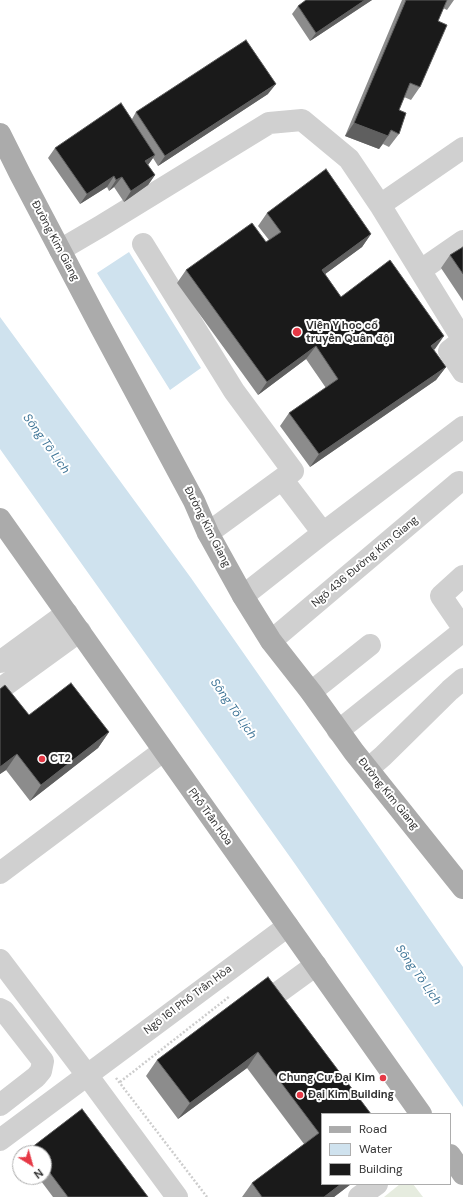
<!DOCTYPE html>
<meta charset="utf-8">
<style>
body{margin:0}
#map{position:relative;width:463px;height:1197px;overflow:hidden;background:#fff;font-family:"DM Sans",sans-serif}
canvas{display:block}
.legend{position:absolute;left:321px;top:1113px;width:130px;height:72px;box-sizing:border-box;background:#fff;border:1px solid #adadad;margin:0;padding:5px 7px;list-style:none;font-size:12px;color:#333}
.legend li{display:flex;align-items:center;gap:8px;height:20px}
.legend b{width:20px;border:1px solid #adadad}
.north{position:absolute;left:12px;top:1145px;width:40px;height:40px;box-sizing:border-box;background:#fff;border:1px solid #adadad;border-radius:50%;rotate:143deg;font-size:11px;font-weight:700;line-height:16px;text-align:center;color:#333}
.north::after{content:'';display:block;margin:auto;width:14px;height:18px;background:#e63946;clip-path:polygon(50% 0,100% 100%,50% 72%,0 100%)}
</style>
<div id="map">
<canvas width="463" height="1197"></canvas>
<ul class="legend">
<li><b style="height:5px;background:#ababab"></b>Road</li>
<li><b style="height:11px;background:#cfe2ee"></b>Water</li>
<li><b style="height:11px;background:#1a1a1a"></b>Building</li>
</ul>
<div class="north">N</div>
</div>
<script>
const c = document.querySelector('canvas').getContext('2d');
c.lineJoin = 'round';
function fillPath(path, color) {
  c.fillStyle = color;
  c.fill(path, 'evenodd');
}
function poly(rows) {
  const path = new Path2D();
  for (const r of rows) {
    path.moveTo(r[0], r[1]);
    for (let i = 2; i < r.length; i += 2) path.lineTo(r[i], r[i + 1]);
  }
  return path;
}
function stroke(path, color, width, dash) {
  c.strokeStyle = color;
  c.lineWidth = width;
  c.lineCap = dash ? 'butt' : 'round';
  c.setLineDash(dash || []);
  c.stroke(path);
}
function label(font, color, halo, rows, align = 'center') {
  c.font = font + ' "DM Sans",sans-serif';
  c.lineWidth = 4;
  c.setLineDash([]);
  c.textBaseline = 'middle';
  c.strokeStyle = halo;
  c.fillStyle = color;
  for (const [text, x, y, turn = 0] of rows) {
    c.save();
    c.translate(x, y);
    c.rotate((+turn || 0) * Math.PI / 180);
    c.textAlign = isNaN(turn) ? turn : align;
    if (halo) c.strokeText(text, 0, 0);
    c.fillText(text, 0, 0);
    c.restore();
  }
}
const green = poly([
 [400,1184,413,1184,423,1197,384,1197]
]);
const water = poly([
 [129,252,201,368,170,390,97,273],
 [0,317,191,578,463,967,463,1107,295,864,0,449]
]);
const path = poly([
 [116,1078,207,1197],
 [120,1082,230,996]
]);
const minor = poly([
 [380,205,463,340],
 [143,244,234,391,293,471,208,533],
 [60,250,101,226,269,123,302,120,349,159,380,205,463,148],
 [421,270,463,241],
 [463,340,449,351,463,372],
 [282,479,323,533],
 [463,576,441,596,463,628],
 [243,596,323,533,463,427],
 [271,641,459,482],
 [0,662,67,613],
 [0,689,80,631],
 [311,692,370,645],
 [338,731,463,631],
 [368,769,383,756,450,690,463,679],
 [0,873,163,751],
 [0,960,87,1075,177,1197],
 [272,997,316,965],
 [0,1009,4,1011,43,1061,41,1071,36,1077,0,1105],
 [0,1140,288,926],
 [359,1197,377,1184]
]);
const major = poly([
 [0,134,20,174,100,326,194,501,208,533,243,596,271,641,311,692,354,752,463,888],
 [0,519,421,1114],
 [450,1155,463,1174]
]);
const wall = poly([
 [372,0,310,41,292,14,298,6],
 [402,0,454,0,447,10,443,8,438,21,420,87,411,100,404,97,399,110,399,134,389,147,383,144,379,149,345,136],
 [268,94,158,166,153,158,148,165,155,175,148,185,124,202,114,187,109,191,107,187,80,204,48,158,55,148,132,119,136,112],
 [267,213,371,234,362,247,325,274,341,297,435,349,433,350,446,367,436,380,310,467,280,426,289,413,326,388,306,359,258,395,177,283,186,270,266,242,269,240,258,226],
 [463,247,463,301,441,268,450,255],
 [0,689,29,715,109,732,98,748,30,801,6,770,0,774],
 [268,977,371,1114,322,1184,351,1184,334,1197,242,1197,252,1183,304,1144,247,1068,178,1119,146,1076,157,1060],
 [82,1109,148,1197,53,1197,38,1177,44,1177,44,1153,27,1153,31,1148]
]);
const shadedWall = poly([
 [365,0,372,0,310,41,316,33],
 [276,84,268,94,158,166,165,156],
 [354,123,388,136,379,149,345,136],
 [155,155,148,165,138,172,145,161],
 [155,175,148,185,124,202,131,191],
 [114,176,107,187,80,204,87,194],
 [122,177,114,187,109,191,116,180],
 [371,234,362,247,313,283,322,270],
 [444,336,435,349,421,359,431,346],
 [316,346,306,359,258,395,267,382],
 [446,367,436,380,310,467,319,454],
 [109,732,98,748,30,801,41,785],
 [17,754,6,770,0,774,0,767],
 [258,1052,247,1068,178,1119,190,1103],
 [341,1184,351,1184,334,1197,324,1197]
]);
const building = poly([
 [306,0,365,0,316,33,298,6,306,0],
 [406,0,447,0,438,21,447,25,420,87,410,83,399,110,406,113,399,134,391,130,388,136,354,123,406,0],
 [246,40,276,84,165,156,136,112,246,40],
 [121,103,155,155,145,161,155,175,131,191,122,177,116,180,114,176,87,194,55,148,121,103],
 [326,169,371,234,322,270,341,297,390,260,444,336,431,346,446,367,319,454,289,413,338,379,316,346,267,382,186,270,252,223,266,242,281,232,267,213,326,169],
 [463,247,463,274,450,255,463,247],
 [71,683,109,732,41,785,17,754,0,767,0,689,5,685,29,715,71,683],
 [268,977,371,1114,322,1114,322,1184,341,1184,324,1197,262,1197,252,1183,319,1133,258,1052,190,1103,157,1060,268,977],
 [82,1109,148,1197,68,1197,44,1165,44,1153,35,1153,31,1148,82,1109]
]);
const markers = [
 [297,332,5,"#e63946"],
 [42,759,4,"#e63946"],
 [383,1078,4,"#e63946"],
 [300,1095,4,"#e63946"]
];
const streetNames = [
 ["Đường Kim Giang",55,241,62],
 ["Đường Kim Giang",207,527,63],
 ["Ngõ 436 Đường Kim Giang",365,562,-40],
 ["Đường Kim Giang",388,794,51],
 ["Phố Trần Hòa",210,817,54],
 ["Ngõ 161 Phố Trần Hòa",188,1000,-37]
];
const poiNames = [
 ["Viện Y học cổ",306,326],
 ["truyền Quân đội",306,339],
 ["CT2",50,759],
 ["Chung Cư Đại Kim",375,1078,"right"],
 ["Đại Kim Building",308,1095]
];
const waterNames = [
 ["Sông Tô Lịch",46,444,54],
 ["Sông Tô Lịch",233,709,55],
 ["Sông Tô Lịch",418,975,55]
];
fillPath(green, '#e6ecdf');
fillPath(water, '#cfe2ee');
stroke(path, '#cdcdcd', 2.5, [2, 2]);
stroke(minor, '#d0d0d0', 22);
stroke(major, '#ababab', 22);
fillPath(wall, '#8c8c8c');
fillPath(shadedWall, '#5f5f5f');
fillPath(building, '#1a1a1a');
stroke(building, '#5f5f5f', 1);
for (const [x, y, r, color] of markers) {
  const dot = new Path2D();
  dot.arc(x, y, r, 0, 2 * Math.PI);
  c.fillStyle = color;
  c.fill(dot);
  stroke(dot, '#fff', 1.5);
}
label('11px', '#333', '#fff', streetNames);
label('bold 11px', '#333', '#fff', poiNames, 'left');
label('italic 12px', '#3f7597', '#fff', waterNames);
</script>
